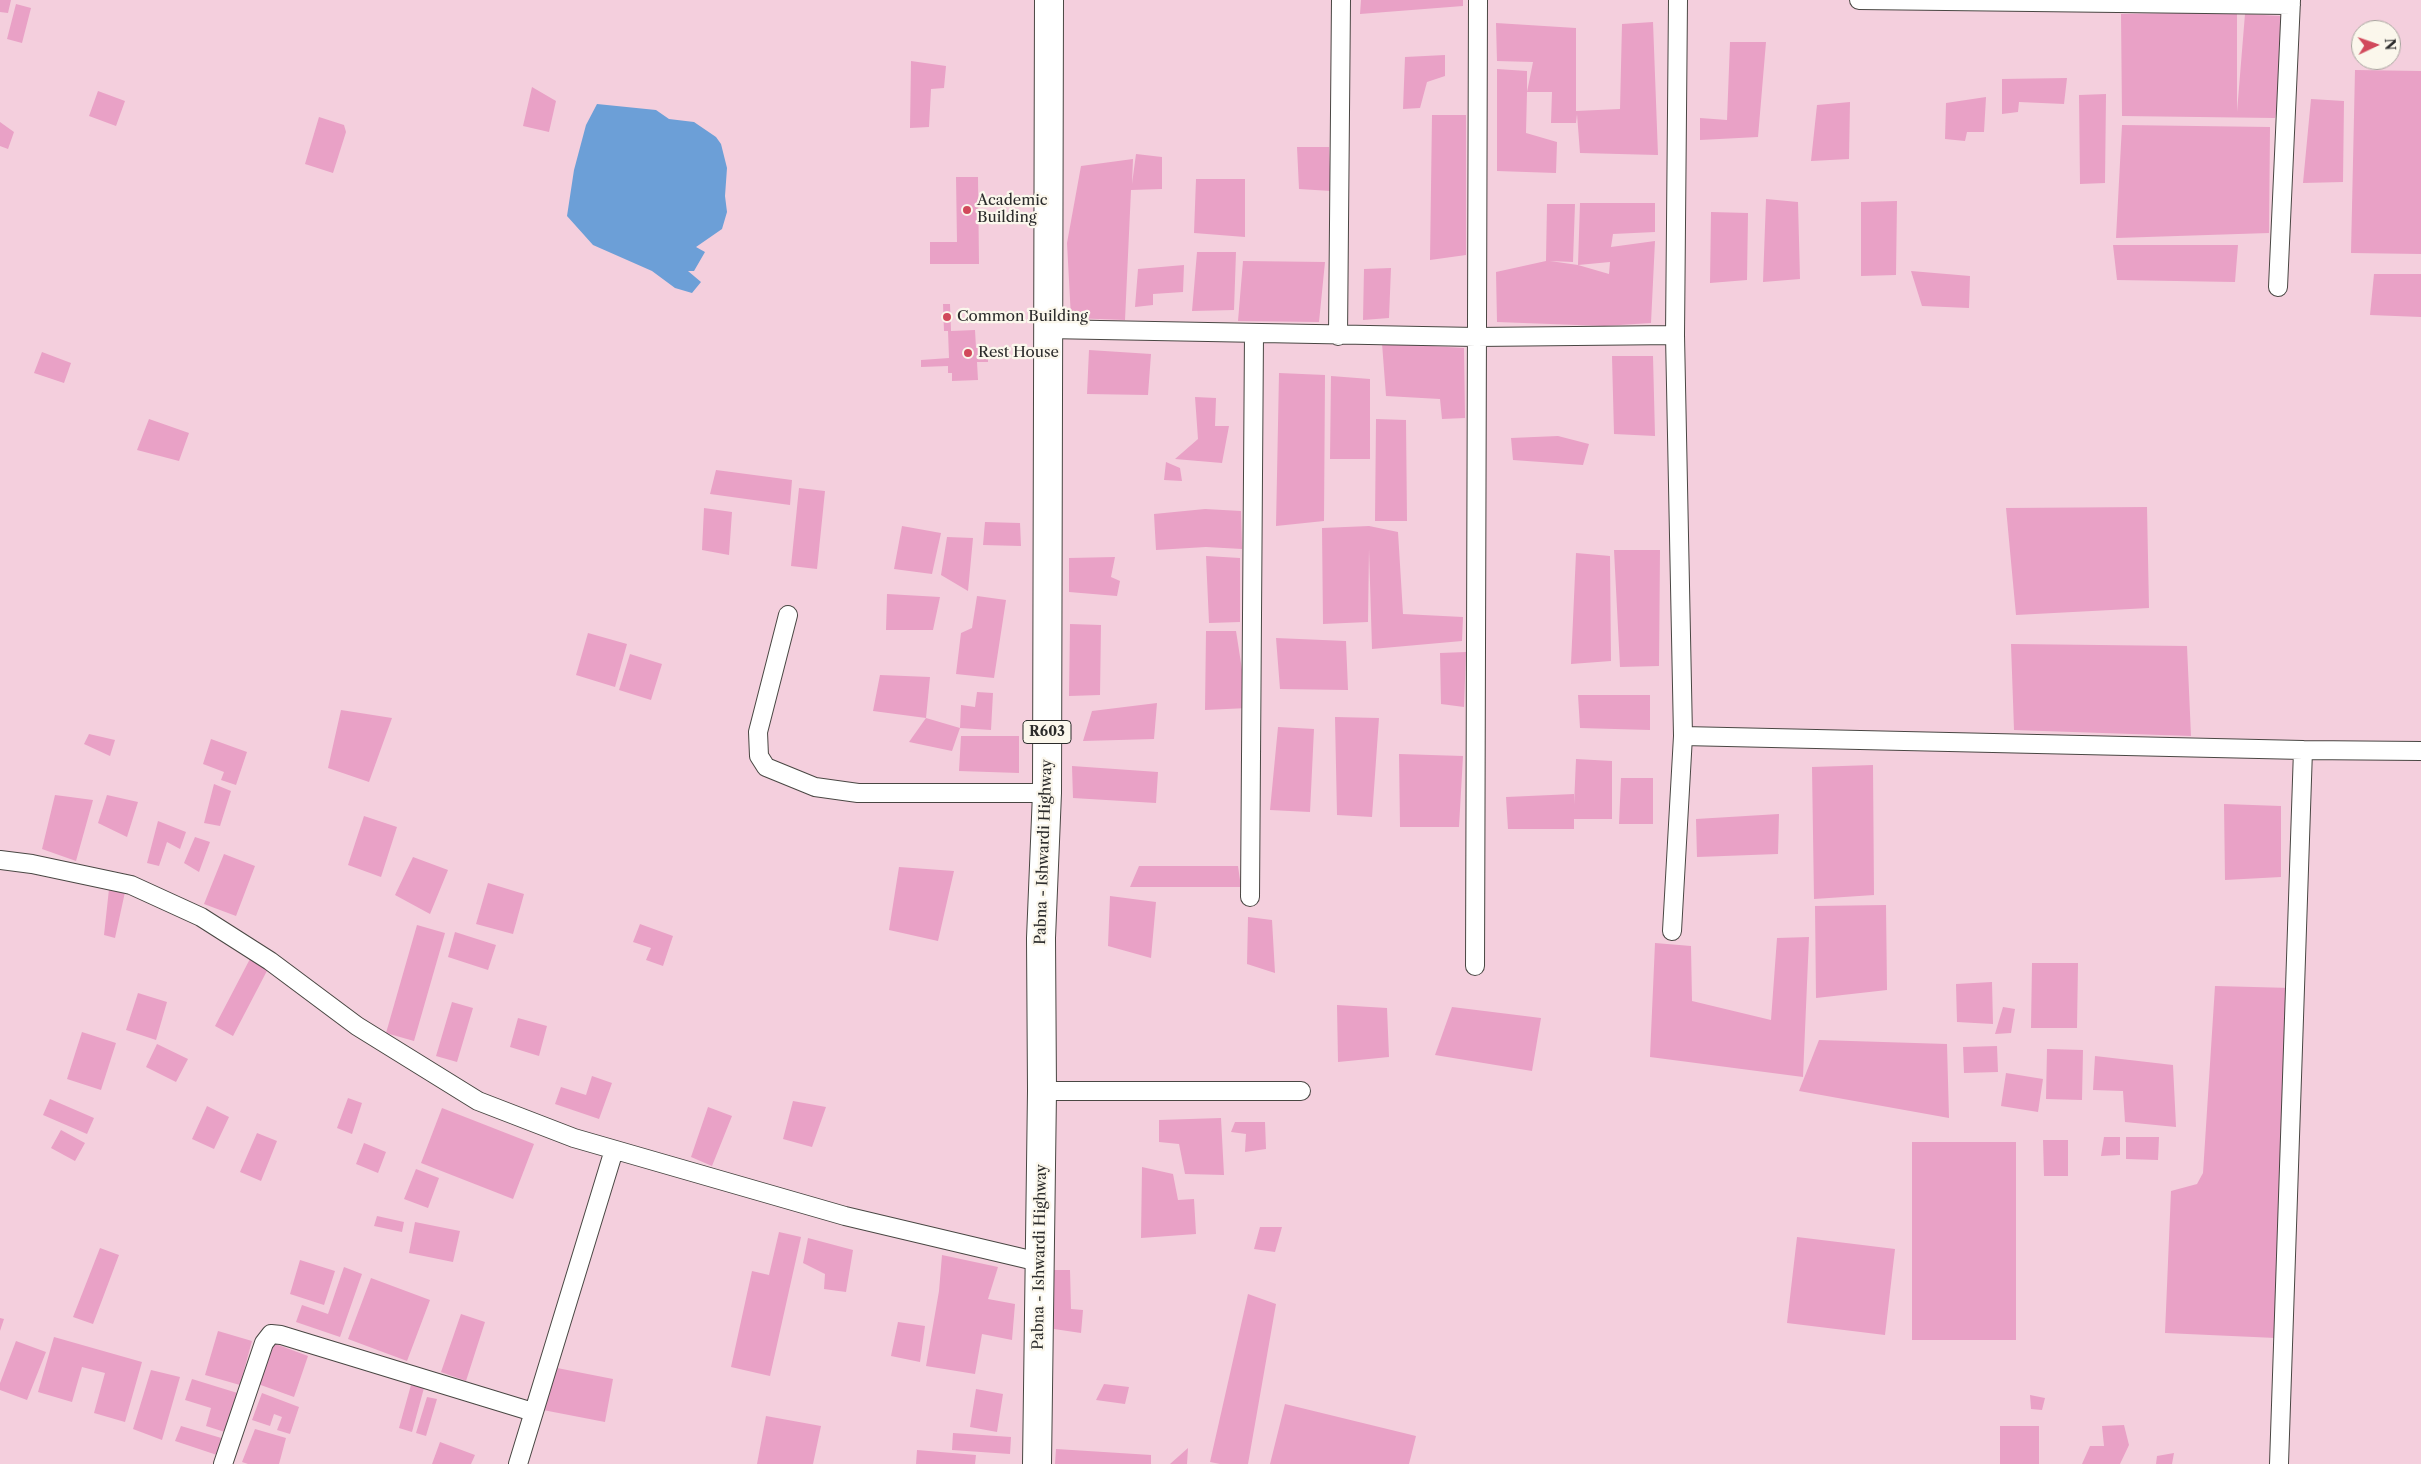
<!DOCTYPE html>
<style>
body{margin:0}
#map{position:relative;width:2421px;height:1464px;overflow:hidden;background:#f5e3ca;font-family:"Libre Caslon Text",serif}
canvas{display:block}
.north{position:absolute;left:2351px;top:20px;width:50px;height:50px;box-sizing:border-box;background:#fbf7ec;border:1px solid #a8a59f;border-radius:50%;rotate:87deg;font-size:14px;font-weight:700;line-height:20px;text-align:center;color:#2b2b2b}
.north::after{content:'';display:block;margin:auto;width:18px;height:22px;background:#d1495b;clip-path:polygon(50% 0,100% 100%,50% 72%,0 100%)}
</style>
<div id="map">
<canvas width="2421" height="1464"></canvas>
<div class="north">N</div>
</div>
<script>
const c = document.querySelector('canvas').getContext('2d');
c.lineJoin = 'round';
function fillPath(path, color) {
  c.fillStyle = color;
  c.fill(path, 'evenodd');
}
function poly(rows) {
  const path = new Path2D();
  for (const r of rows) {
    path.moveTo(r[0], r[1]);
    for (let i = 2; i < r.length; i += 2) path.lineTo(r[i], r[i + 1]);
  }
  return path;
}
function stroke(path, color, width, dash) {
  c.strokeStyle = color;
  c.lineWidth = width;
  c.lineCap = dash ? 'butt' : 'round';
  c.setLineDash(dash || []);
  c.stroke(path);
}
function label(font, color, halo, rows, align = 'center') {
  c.font = font + ' "Libre Caslon Text",serif';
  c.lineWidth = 4.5;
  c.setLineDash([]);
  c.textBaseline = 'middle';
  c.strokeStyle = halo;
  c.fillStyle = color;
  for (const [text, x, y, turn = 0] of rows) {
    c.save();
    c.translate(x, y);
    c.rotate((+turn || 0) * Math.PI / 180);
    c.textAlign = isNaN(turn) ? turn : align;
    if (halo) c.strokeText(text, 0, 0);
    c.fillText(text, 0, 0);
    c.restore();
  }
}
const built = poly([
 [0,0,2421,0,2421,1464,0,1464],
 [2361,30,2391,30,2391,60,2361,60]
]);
const water = poly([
 [597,104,656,110,669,119,694,122,716,137,721,144,727,168,725,196,727,212,722,229,696,247,705,252,694,271,688,271,701,282,692,293,675,288,652,271,593,245,567,216,574,170,586,125]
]);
const building = poly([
 [0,0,11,0,8,13,0,12],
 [1361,0,1463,0,1463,6,1360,14],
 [16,4,31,8,22,43,7,39],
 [2237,12,2237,112,2245,14,2281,16,2279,99,2275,118,2122,116,2121,14],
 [1653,22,1658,155,1580,153,1577,114,1576,123,1551,123,1552,92,1527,92,1526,133,1557,142,1556,173,1497,171,1497,69,1527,71,1527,92,1533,62,1497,61,1496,23,1576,28,1576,111,1620,109,1622,24],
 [1730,42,1766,42,1758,137,1700,140,1700,118,1727,120],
 [1445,55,1445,76,1427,82,1420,108,1403,109,1405,57],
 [911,61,946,66,944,88,931,89,929,127,910,128],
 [2355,70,2421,71,2421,254,2351,253],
 [2067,78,2064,104,2019,102,2018,112,2002,114,2002,79],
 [532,87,556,101,549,132,523,126],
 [98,91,125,101,116,126,89,116],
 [2106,94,2105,183,2080,184,2079,95],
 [1986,97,1984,132,1967,132,1965,141,1945,139,1946,103],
 [2311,99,2344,101,2343,182,2303,183],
 [1850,102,1849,159,1811,161,1817,105],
 [1432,115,1466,115,1466,255,1430,260],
 [319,117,344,125,346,132,333,173,305,164],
 [0,122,14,132,8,149,0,146],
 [2122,125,2270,127,2269,233,2116,238],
 [1297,147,1329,147,1331,191,1299,189],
 [1136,154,1162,157,1162,189,1131,190,1125,320,1071,318,1067,243,1081,166,1133,159,1132,184],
 [956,177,978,177,979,264,930,264,930,242,957,242],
 [1196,179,1245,179,1245,237,1194,233],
 [1766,199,1798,202,1800,279,1763,282],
 [1897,201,1896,275,1861,276,1861,202],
 [1580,203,1655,203,1655,232,1613,234,1611,247,1655,241,1651,323,1604,326,1497,322,1496,272,1546,261,1547,204,1575,204,1573,262,1550,261,1578,265,1609,274,1610,262,1578,265],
 [1711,212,1748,213,1747,280,1710,283],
 [2113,245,2238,245,2235,282,2117,280],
 [1197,252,1236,252,1234,310,1192,311],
 [1243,261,1325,262,1319,322,1238,321],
 [1184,265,1183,292,1153,294,1153,305,1135,307,1138,269],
 [1391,268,1389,318,1363,320,1364,269],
 [1911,271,1970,276,1969,308,1922,306],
 [2374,274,2421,274,2421,317,2370,315],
 [943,304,950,304,951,331,975,330,976,348,988,348,988,362,977,362,978,380,952,381,952,373,948,373,948,366,921,367,921,360,949,358,948,331,944,331],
 [1382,343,1464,348,1465,418,1442,419,1440,399,1386,396],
 [1089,350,1151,354,1148,395,1087,394],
 [42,352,71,363,64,383,34,373],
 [1612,356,1653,356,1655,436,1614,434],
 [1279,373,1325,375,1324,521,1276,526],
 [1331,376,1370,379,1370,459,1330,459],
 [1195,397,1216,398,1215,426,1229,426,1222,463,1175,459,1198,439],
 [149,419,189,433,179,461,137,450],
 [1376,419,1406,420,1407,521,1375,521],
 [1558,436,1589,444,1583,465,1513,460,1511,438],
 [1166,462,1180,468,1182,481,1164,480],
 [716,470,792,480,790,505,710,494],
 [799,488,825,491,817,569,791,566],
 [2147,507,2149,608,2016,615,2006,508],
 [704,508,732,512,729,555,702,550],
 [1205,509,1241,511,1242,549,1206,547,1156,550,1154,514],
 [985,522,1020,523,1021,546,983,545],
 [902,526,941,533,932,574,894,569],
 [1369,526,1398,532,1403,614,1463,617,1462,641,1372,649,1369,549,1368,622,1323,624,1322,528],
 [947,537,973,538,968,591,941,575],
 [1614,550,1660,550,1659,666,1620,667],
 [1576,553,1610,556,1611,661,1571,664],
 [1206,556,1240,558,1240,622,1209,623],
 [1115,557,1111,577,1120,581,1117,596,1069,592,1069,558],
 [887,594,940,597,933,630,886,630],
 [977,596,1006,600,994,678,956,674,961,633,972,628],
 [1070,624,1101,625,1100,695,1069,696],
 [1206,631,1236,631,1248,708,1205,710],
 [588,633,627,644,615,687,576,675],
 [1276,638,1346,641,1348,690,1280,689],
 [2011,644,2187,646,2191,736,2014,730],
 [1466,652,1464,707,1441,704,1440,653],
 [630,654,662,664,651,700,619,690],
 [880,675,930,677,926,718,873,711],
 [977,692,993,693,991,730,960,728,961,705,975,707],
 [1578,695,1650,695,1650,730,1580,728],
 [1157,703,1154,739,1083,741,1092,711],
 [341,710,392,718,369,782,328,768],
 [1335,717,1379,718,1372,817,1337,815],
 [926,718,960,728,952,751,909,742],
 [1278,727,1314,729,1310,812,1270,810],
 [89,734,115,740,110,756,84,744],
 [961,736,1019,736,1019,773,959,771],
 [211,739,247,752,236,785,221,780,224,772,203,764],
 [1399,754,1463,756,1459,827,1400,827],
 [1576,759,1612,761,1612,819,1574,819,1574,829,1508,829,1506,797,1574,794,1574,805],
 [1873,765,1874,895,1814,899,1812,767],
 [1072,766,1158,772,1156,803,1073,798],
 [1621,778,1653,778,1653,824,1619,824],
 [214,784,231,791,220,826,204,823],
 [55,795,93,800,76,861,42,849],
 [107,795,138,802,127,837,98,823],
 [2224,804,2281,806,2281,877,2225,880],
 [1779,814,1778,854,1697,857,1696,819],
 [364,816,397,827,381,877,348,865],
 [158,821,186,832,180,849,167,842,159,866,147,863],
 [195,837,210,842,199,872,184,863],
 [224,854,255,866,236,916,204,904],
 [413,857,448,870,430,914,395,895],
 [1139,866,1238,866,1241,887,1130,887],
 [899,867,954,871,938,941,889,930],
 [488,883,524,894,513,934,476,924],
 [109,889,125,892,115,938,104,935],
 [1110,896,1156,902,1151,958,1108,946],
 [1886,905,1887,990,1816,998,1815,906],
 [1248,917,1272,920,1275,973,1247,964],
 [640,924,673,936,663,966,646,960,651,948,633,942],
 [417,925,445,933,414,1041,386,1033],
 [455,932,496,945,488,970,448,957],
 [1809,937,1803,1077,1650,1057,1655,943,1691,946,1692,1001,1771,1020,1777,938],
 [252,955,270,965,233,1036,215,1026],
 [2032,963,2078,963,2077,1028,2031,1028],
 [1992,982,1993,1024,1957,1022,1956,984],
 [2215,986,2292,988,2276,1338,2165,1333,2171,1191,2197,1184,2203,1173],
 [138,993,167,1002,156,1040,126,1030],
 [452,1002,473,1008,457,1062,436,1056],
 [1337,1005,1387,1008,1389,1057,1338,1062],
 [1452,1007,1541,1018,1532,1071,1435,1055],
 [2003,1007,2015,1009,2011,1033,1995,1034],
 [518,1018,547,1026,539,1056,510,1047],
 [82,1032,116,1043,101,1090,67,1079],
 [1819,1040,1947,1044,1949,1118,1799,1091],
 [157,1044,188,1059,176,1082,146,1067],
 [1997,1046,1998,1072,1964,1073,1963,1047],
 [2047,1049,2083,1050,2082,1100,2046,1099],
 [2095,1056,2173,1065,2176,1127,2125,1122,2123,1091,2093,1090],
 [2006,1073,2043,1079,2038,1112,2001,1106],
 [592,1076,612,1083,599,1119,555,1104,561,1087,586,1095],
 [348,1098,362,1103,352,1134,337,1128],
 [50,1099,94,1118,87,1134,43,1115],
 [793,1101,826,1107,812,1147,783,1139],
 [207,1106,229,1117,214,1149,192,1139],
 [708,1107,732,1116,712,1166,691,1157],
 [442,1108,534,1144,513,1199,421,1163],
 [1221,1118,1224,1175,1185,1174,1179,1144,1159,1142,1159,1120],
 [1235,1122,1265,1122,1266,1149,1245,1152,1246,1134,1231,1132],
 [61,1130,85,1143,75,1161,51,1148],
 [257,1133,277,1141,261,1181,240,1172],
 [2104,1137,2120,1137,2120,1155,2101,1156],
 [2126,1137,2159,1137,2158,1160,2126,1159],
 [2043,1140,2068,1140,2068,1176,2044,1176],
 [1912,1142,2016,1142,2016,1340,1912,1340],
 [364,1143,386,1152,378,1173,356,1164],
 [1142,1167,1173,1174,1178,1200,1194,1199,1196,1234,1141,1238],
 [416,1169,439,1178,428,1208,404,1199],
 [377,1216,404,1222,402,1232,374,1226],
 [415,1222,460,1231,453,1262,409,1253],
 [1260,1227,1282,1227,1275,1252,1254,1249],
 [779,1232,801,1237,770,1376,731,1367,752,1271,769,1275],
 [1797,1237,1895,1249,1885,1335,1787,1323],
 [808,1238,853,1250,846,1292,824,1289,825,1274,803,1263],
 [100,1248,119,1255,93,1324,73,1317],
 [942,1255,998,1267,988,1299,1015,1304,1012,1340,982,1334,975,1374,926,1366,939,1291],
 [300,1260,335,1271,324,1305,290,1294],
 [344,1267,362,1274,340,1337,296,1322,302,1305,328,1314],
 [1053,1270,1070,1270,1071,1309,1083,1310,1081,1333,1054,1329],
 [371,1278,430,1300,407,1361,348,1339],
 [1248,1294,1276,1304,1248,1464,1220,1464,1210,1462],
 [461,1314,485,1322,466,1381,441,1372],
 [0,1318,4,1319,0,1331],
 [898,1322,925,1326,920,1362,891,1356],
 [218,1331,252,1341,240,1385,205,1375],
 [54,1337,142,1362,125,1422,94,1413,105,1373,82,1367,72,1402,38,1392],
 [16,1341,46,1352,27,1400,0,1390,0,1383],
 [273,1343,308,1356,294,1397,258,1384],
 [552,1367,613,1379,605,1422,543,1410],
 [151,1370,180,1377,162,1440,133,1429],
 [192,1379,244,1395,231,1434,206,1426,211,1408,185,1400],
 [1104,1384,1129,1387,1125,1404,1096,1400],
 [411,1385,424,1388,412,1432,399,1428],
 [976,1389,1003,1394,997,1432,970,1427],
 [262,1393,299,1407,290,1434,277,1430,282,1417,274,1414,270,1426,252,1420],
 [2030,1395,2045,1398,2042,1410,2031,1409],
 [427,1397,437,1399,426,1436,416,1433],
 [1285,1404,1416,1436,1409,1464,1270,1464],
 [766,1416,821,1426,813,1464,757,1464],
 [2124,1425,2129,1445,2120,1464,2082,1464,2090,1446,2104,1446,2102,1426],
 [181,1426,228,1440,220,1456,175,1441],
 [2000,1426,2039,1426,2039,1464,2000,1464],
 [255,1429,286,1438,279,1464,248,1464,242,1462],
 [953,1433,1011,1437,1010,1454,952,1450],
 [440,1442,475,1455,471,1464,432,1464],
 [1188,1448,1187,1464,1170,1464],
 [1056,1449,1151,1455,1151,1464,1055,1464],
 [917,1450,976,1455,975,1464,916,1464],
 [2174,1453,2172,1464,2156,1464,2157,1456]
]);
const street = poly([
 [1859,0,2291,5],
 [2278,287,2291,0],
 [1047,329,1476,337,1675,335],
 [1338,336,1341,0],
 [788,615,758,732,759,756,766,767,815,787,858,793,1047,793],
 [1683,736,2303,750,2421,751],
 [0,860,32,864,131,885,201,917,270,961,357,1026,478,1101,574,1138,845,1216,1039,1262],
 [1250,897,1254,334],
 [1672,931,1683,736,1675,335,1678,0],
 [1475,966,1478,0],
 [1042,1091,1301,1091],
 [223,1464,264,1343,271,1334,281,1335,533,1412],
 [518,1464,614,1150],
 [2279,1464,2303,750]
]);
const primary = poly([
 [1037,1464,1042,1091,1041,938,1047,793,1049,0]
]);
const markers = [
 [967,210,5,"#d1495b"],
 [947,317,5,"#d1495b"],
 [968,353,5,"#d1495b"]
];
const shields = [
 [1047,732,48]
];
const shieldNames = [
 ["R603",1047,732]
];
const poiNames = [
 ["Academic",977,201],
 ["Building",977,218],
 ["Common Building",957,317],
 ["Rest House",978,353]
];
const streetNames = [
 ["Pabna - Ishwardi Highway",1044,852,-88],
 ["Pabna - Ishwardi Highway",1040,1257,-89]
];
fillPath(built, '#f4cfdd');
fillPath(water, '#6c9fd7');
fillPath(building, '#e9a1c6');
stroke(street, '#494743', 20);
stroke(primary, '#494743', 30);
stroke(street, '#fff', 18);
stroke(primary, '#fff', 28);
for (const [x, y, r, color] of markers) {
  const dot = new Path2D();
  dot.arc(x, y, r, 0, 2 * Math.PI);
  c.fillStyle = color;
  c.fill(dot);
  stroke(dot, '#fbf7ec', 2);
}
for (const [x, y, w] of shields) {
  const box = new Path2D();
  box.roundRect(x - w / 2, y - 11.5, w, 23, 4);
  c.fillStyle = '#fbf7ec';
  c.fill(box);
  stroke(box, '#2b2b2b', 1);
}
label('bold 14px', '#2b2b2b', null, shieldNames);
label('15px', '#2b2b2b', '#fbf7ec', poiNames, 'left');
label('15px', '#2b2b2b', '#fbf7ec', streetNames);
</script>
